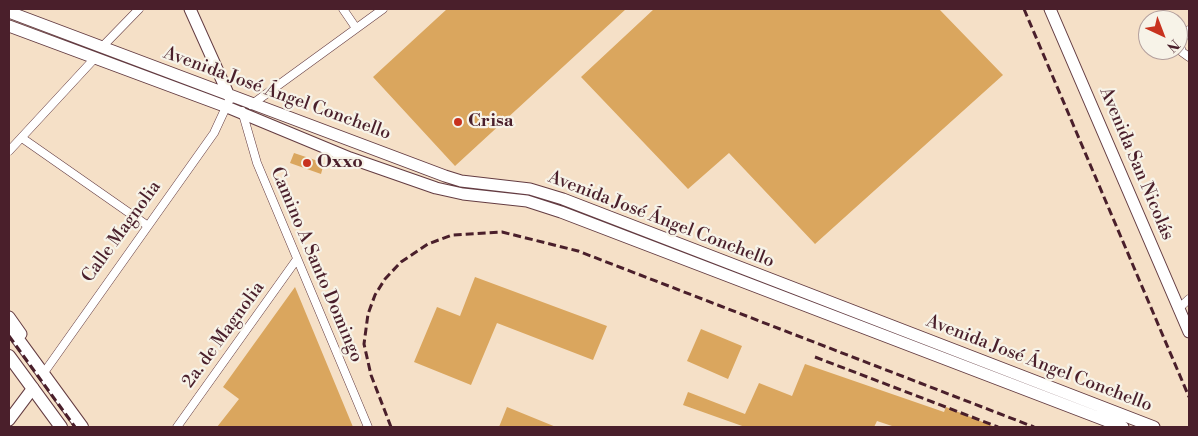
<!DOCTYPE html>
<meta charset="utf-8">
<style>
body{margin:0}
#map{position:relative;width:1198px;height:436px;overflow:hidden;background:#f5e0c7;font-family:"Libre Bodoni",serif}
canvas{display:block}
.frame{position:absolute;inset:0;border:10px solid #4a1f2b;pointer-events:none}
.north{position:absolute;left:1138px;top:10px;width:50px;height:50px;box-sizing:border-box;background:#f7f3e8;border:1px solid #b29e9c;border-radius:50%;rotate:137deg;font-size:14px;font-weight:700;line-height:20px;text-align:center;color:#4a1f2b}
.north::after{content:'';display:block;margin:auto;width:18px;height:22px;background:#c8321e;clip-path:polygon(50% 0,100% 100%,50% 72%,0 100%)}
</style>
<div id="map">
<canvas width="1198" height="436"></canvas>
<div class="frame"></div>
<div class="north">N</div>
</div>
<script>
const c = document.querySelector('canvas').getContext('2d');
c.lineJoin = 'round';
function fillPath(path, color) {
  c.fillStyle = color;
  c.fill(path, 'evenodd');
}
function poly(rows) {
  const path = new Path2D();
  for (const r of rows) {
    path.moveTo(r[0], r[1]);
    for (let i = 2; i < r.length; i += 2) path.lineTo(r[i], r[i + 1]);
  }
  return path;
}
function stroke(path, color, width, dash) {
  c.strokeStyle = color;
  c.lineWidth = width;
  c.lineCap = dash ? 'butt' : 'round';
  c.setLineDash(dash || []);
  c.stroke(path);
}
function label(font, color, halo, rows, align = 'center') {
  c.font = font + ' "Libre Bodoni",serif';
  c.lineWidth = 4.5;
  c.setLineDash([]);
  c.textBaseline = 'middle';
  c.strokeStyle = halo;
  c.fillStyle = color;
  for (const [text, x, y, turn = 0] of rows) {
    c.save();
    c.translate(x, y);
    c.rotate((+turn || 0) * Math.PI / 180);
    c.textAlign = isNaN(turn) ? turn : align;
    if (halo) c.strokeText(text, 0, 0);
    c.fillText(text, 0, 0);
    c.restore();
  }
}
const building = poly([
 [447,9,626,9,455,166,373,77],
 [654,9,939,9,1003,75,815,244,729,153,688,189,581,77],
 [294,153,324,163,321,174,290,163],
 [475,277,607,326,593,360,497,323,471,385,414,362,437,307,460,316],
 [295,287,353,427,217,427,239,399,223,387],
 [701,329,742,346,728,379,687,361],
 [805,364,944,412,946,407,995,427,895,427,877,421,874,427,745,427,683,405,688,392,745,414,759,383,792,396],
 [507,407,556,427,499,427]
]);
const street = poly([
 [343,9,356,28],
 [1189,30,1179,43,1182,52,1189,57],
 [102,47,139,9],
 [251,105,383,9],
 [242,111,257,163,368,427],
 [22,138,148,226],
 [9,151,95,58],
 [1178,309,1189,299],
 [43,374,214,133,227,105],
 [177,427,297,259]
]);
const secondary = poly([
 [190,9,230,98],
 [1050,9,1189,332],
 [9,12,445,176,461,181,530,189,563,199,1154,427],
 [9,26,227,107,350,158,436,188,463,194,527,201,561,212,1123,427],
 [9,317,21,334],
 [9,420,33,388]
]);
const primary = poly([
 [9,327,82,427],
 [9,356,61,427]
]);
const rail = poly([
 [1024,9,1189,397],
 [9,336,75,427],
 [815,357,998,427],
 [391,427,371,375,364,344,368,314,375,295,385,279,401,262,428,244,452,235,502,232,578,251,1034,427]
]);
const markers = [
 [458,122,5,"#c8321e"],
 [307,163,5,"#c8321e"]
];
const streetNames = [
 ["Avenida José Ángel Conchello",277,94,20],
 ["Avenida San Nicolás",1136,164,67],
 ["Avenida José Ángel Conchello",661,220,21],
 ["Calle Magnolia",122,232,-54],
 ["Camino A Santo Domingo",316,265,67],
 ["2a. de Magnolia",224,335,-54],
 ["Avenida José Ángel Conchello",1039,364,21]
];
const poiNames = [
 ["Crisa",468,122],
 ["Oxxo",317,163]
];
fillPath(building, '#daa65e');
stroke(street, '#643c42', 9);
stroke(secondary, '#643c42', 13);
stroke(primary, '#643c42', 14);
stroke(street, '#fff', 8);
stroke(secondary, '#fff', 11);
stroke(primary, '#fff', 12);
stroke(rail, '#4a1f2b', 3, [8, 4]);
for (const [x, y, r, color] of markers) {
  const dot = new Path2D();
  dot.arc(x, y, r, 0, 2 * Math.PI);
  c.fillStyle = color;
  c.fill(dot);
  stroke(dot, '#f7f3e8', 2);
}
label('18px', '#4a1f2b', '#f7f3e8', streetNames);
label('bold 18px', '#4a1f2b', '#f7f3e8', poiNames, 'left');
</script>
